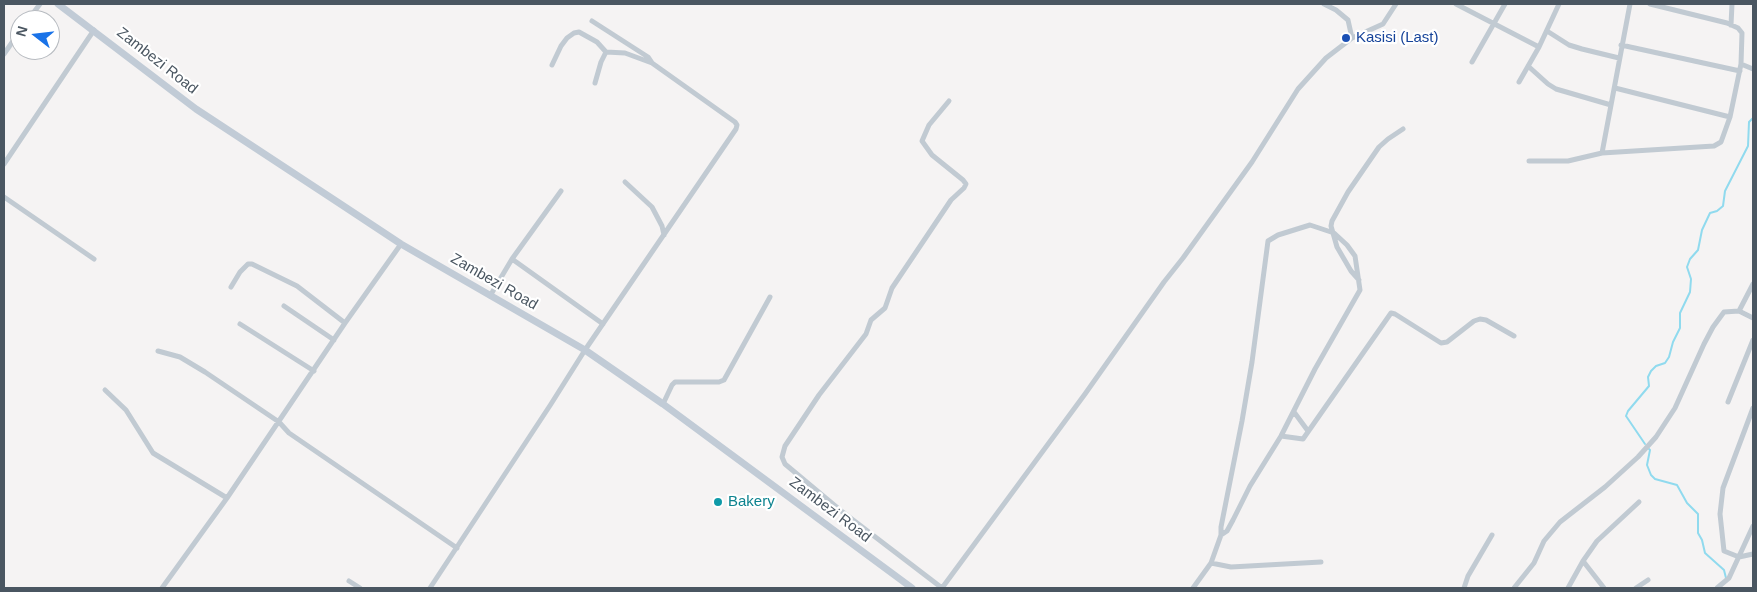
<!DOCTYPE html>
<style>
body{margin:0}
#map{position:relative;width:1757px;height:592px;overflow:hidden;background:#f5f3f3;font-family:Arial,sans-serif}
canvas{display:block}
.frame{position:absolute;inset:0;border:5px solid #4a5661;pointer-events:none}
.north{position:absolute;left:10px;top:10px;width:50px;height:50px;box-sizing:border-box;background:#fff;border:1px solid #b7bbc0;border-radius:50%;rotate:286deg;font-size:14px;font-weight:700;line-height:20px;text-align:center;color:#4a5661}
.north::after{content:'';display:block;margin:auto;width:18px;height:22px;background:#1a73e8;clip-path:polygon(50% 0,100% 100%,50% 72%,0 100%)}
</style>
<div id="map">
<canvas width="1757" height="592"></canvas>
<div class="frame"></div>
<div class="north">N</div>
</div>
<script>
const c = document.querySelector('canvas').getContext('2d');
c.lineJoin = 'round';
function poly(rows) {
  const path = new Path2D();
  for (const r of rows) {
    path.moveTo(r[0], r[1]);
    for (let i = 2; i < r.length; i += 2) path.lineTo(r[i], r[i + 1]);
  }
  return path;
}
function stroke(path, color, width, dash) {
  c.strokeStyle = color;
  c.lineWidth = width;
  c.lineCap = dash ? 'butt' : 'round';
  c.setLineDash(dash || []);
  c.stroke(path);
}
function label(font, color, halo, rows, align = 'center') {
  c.font = font + ' Arial,sans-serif';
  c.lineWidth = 4.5;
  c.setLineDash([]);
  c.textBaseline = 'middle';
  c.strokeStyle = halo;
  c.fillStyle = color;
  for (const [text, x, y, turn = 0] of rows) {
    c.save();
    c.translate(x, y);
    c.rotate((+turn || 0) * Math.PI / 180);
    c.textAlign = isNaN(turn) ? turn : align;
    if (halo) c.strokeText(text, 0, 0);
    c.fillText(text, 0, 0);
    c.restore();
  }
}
const stream = poly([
 [1645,444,1626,416,1628,411,1649,386,1648,377,1651,371,1656,366,1665,363,1669,357,1673,342,1680,328,1680,313,1690,292,1691,279,1687,267,1690,259,1698,250,1702,230,1710,213,1717,211,1723,206,1725,191,1748,146,1749,122,1753,118],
 [1649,449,1650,450,1647,465,1651,475,1655,479,1677,485,1687,503,1698,514,1698,533,1702,540,1705,553,1724,570,1726,578]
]);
const street = poly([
 [1456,4,1539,47,1559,4],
 [28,20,40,4],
 [1731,25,1732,4],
 [1547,31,1569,45,1582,49,1619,58],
 [1352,38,1383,24,1396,4],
 [1621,45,1740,71],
 [4,54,20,31],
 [1472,62,1505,4],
 [1741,64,1753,69],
 [552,65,561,46,567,38,574,33,579,32,597,42,606,52,625,53,652,63],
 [1528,66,1548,84,1556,89,1611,105],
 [1519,82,1539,47],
 [595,83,601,62,606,52],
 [1615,88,1730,117],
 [1602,153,1630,4],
 [1529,161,1568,161,1602,153,1714,146,1721,142,1730,117,1741,64,1742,33,1738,28,1727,23,1650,4],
 [4,164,94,30],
 [625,182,652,207,662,226,664,235],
 [4,197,94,259],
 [512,259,603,324],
 [1359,280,1351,271,1337,247,1331,226,1332,221,1348,192,1379,147,1388,139,1403,129],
 [231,287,240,272,248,264,252,264,297,286,345,323],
 [490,296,512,259,561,191],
 [284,306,334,340],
 [1739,311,1753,284],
 [240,324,314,371],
 [158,351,180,357,205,372,279,422,289,433,457,548],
 [105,390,126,410,153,453,227,498],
 [1728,402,1753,340],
 [663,404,672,385,675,382,719,382,724,380,770,297],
 [1753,408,1723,488,1720,514,1724,551,1739,557,1753,554],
 [1294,412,1308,431],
 [1281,436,1303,439,1391,313,1395,314,1441,343,1447,342,1474,321,1480,319,1486,320,1514,336],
 [1583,561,1604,588],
 [1211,563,1231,567,1321,562],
 [349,581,360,588],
 [162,588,227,498,345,323,401,244],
 [430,588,551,404,585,350,736,129,737,125,735,122,652,63,648,57,592,21],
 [942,588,1085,394,1164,282,1183,258,1252,162,1298,89,1326,58,1352,38,1348,20,1336,10,1324,4],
 [942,588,840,510,785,464,782,457,785,446,819,395,866,334,871,320,885,308,892,288,951,200,964,188,966,184,963,180,932,155,922,141,929,125,949,101],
 [1193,588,1211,563,1221,535,1221,527,1242,421,1252,362,1268,241,1278,235,1310,225,1334,233,1347,245,1355,256,1360,290,1315,369,1281,436,1250,486,1233,520,1227,531,1221,535],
 [1464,588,1468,576,1492,535],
 [1514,588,1534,563,1544,541,1560,522,1605,487,1638,457,1656,437,1675,408,1704,344,1713,327,1724,312,1739,311,1753,318],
 [1568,588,1583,561,1597,541,1639,502],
 [1636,588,1648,580],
 [1717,588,1729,578,1753,526]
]);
const secondary = poly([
 [58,4,196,109,342,205,401,244,585,350,663,404,912,588]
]);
const markers = [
 [1346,38,5,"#1a4fb4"],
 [718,502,5,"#0f9aa8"]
];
const transitNames = [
 ["Kasisi (Last)",1356,38]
];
const streetNames = [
 ["Zambezi Road",157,61,38],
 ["Zambezi Road",494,282,30],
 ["Zambezi Road",830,510,37]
];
const cultureNames = [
 ["Bakery",728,502]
];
stroke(stream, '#90daee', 2);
stroke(street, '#c1cad2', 5);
stroke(secondary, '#c1cbd6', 7);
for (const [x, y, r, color] of markers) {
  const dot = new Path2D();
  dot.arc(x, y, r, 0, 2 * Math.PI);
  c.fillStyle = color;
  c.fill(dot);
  stroke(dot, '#fff', 2);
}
label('15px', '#164399', '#fff', transitNames, 'left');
label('15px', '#4a5661', '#fff', streetNames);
label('15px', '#0d838f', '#fff', cultureNames, 'left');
</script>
